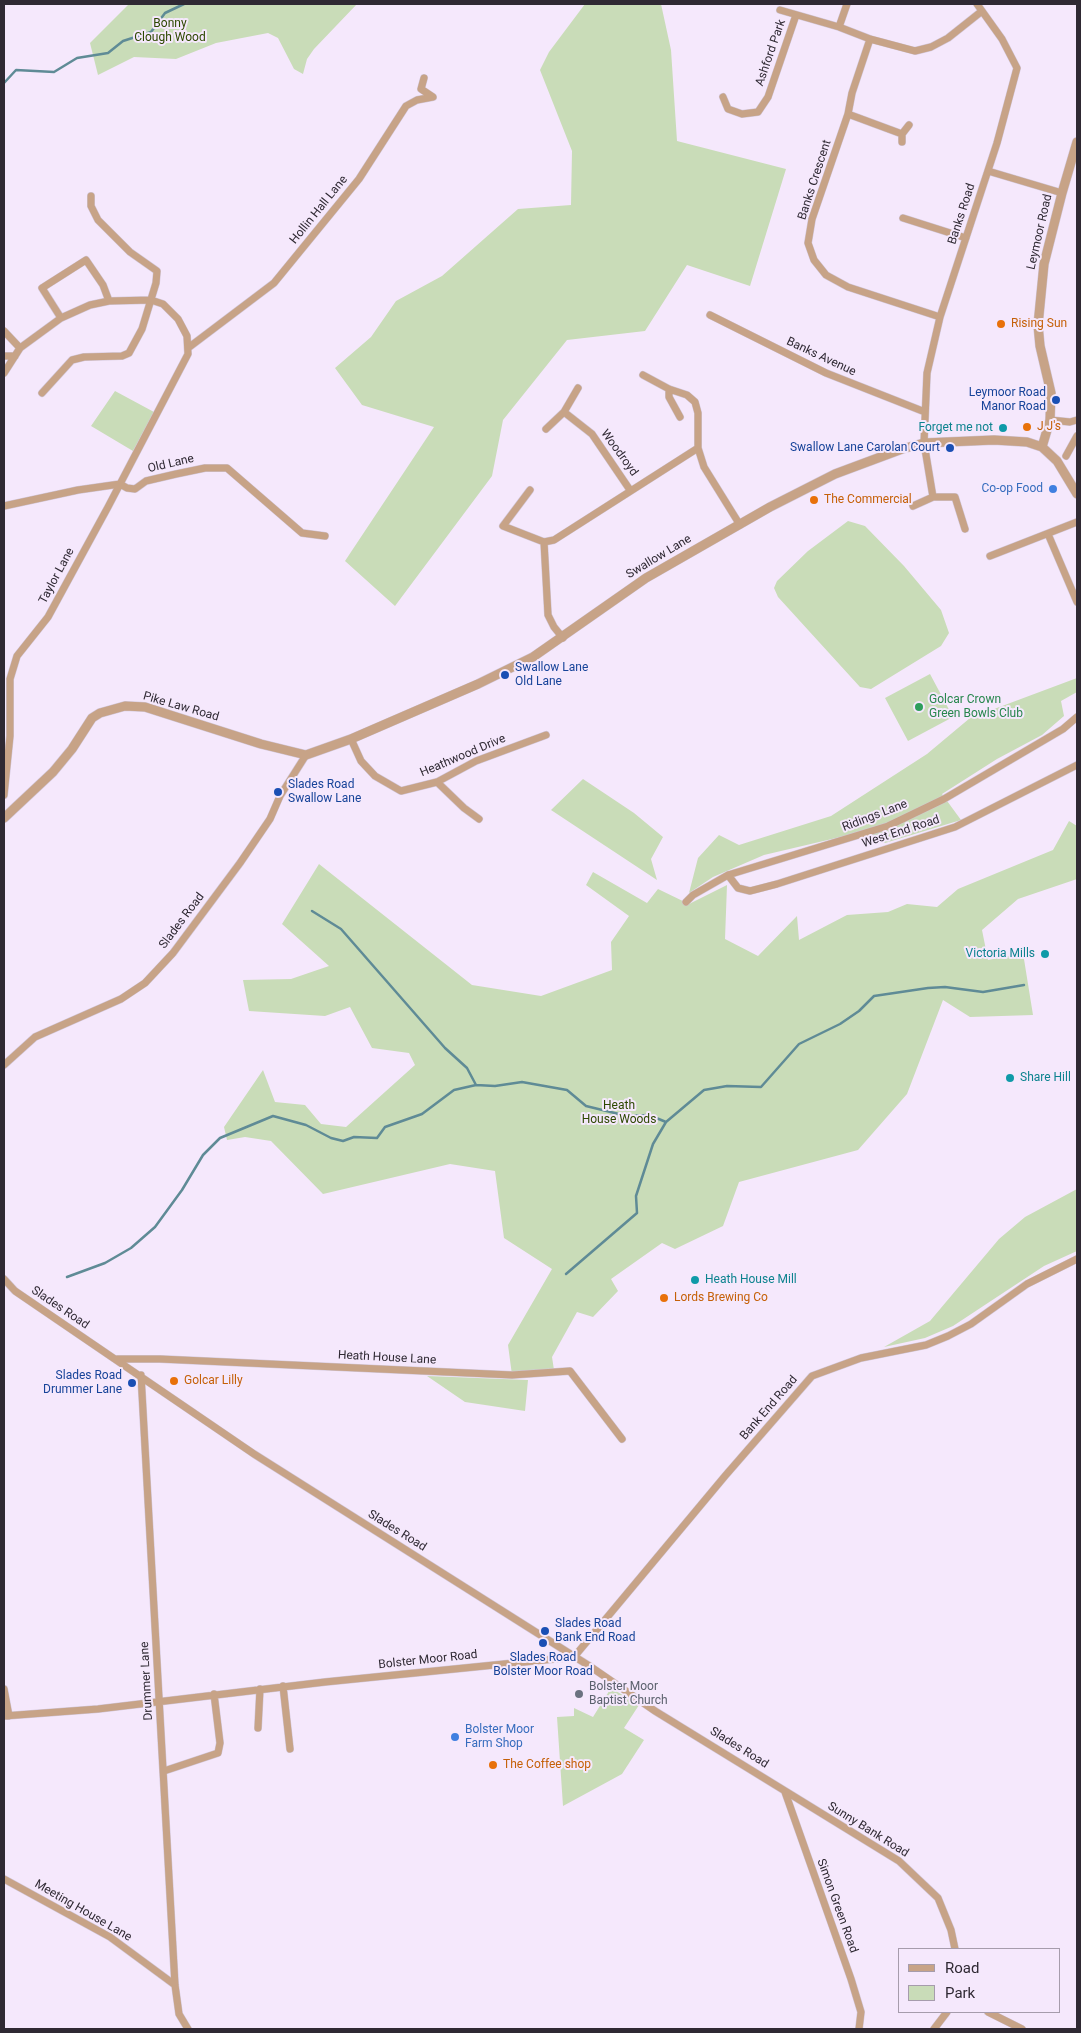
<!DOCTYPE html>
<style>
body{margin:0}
#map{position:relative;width:1081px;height:2033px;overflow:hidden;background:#f5e8fc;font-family:Roboto,sans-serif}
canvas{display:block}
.frame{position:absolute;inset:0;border:5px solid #2f2933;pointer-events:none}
.legend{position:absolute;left:898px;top:1948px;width:162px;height:65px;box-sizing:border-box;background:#f5e8fc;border:1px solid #a69cac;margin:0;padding:6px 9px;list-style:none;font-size:15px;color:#2f2933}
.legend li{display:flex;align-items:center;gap:10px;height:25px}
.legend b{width:25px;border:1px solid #a69cac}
</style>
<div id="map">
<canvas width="1081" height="2033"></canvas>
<div class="frame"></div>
<ul class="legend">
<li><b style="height:6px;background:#c7a387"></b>Road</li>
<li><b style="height:14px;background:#c9dcb8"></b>Park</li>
</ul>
</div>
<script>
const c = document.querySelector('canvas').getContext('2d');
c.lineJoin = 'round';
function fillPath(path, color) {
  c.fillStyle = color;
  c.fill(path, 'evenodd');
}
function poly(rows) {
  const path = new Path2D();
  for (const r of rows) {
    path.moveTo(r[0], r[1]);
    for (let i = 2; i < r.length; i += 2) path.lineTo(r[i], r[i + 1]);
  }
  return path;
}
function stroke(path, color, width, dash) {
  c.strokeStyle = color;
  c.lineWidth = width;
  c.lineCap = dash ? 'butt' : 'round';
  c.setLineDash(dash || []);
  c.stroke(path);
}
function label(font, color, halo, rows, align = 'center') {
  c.font = font + ' Roboto,sans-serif';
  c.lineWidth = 4;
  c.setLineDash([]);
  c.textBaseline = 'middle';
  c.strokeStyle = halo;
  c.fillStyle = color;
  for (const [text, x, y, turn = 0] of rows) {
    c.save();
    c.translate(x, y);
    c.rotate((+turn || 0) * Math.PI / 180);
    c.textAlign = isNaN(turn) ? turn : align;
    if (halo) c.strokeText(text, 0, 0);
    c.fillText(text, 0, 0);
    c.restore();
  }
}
const green = poly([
 [129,4,357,4,314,49,307,59,303,74,294,69,278,38,268,33,216,43,176,59,134,57,98,75,90,43],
 [585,4,661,4,671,50,677,141,786,169,750,286,687,265,645,331,567,340,503,420,492,476,395,606,345,561,434,427,362,405,335,368,371,337,396,301,442,276,518,209,571,205,572,151,540,70,549,52],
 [115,391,154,412,133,451,91,426],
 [848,521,865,526,904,566,941,610,949,633,941,646,871,689,860,687,778,597,774,588,777,581,808,551],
 [930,674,953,717,908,741,885,698],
 [1077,678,1077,692,1061,701,1064,716,1042,735,997,759,942,794,961,820,885,843,866,831,764,855,713,877,689,893,698,858,719,835,739,845,831,816,927,754,970,718],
 [583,779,634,813,663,837,651,859,657,880,551,810],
 [1069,821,1077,826,1077,879,1018,899,982,930,988,960,1023,953,1033,1015,970,1017,943,1000,907,1094,858,1150,739,1182,723,1226,675,1249,662,1243,611,1279,618,1291,593,1317,577,1312,552,1357,554,1370,512,1375,508,1345,552,1269,504,1238,495,1171,450,1164,323,1194,271,1141,245,1137,227,1140,224,1127,263,1070,275,1102,305,1105,321,1124,346,1127,415,1065,409,1053,372,1048,350,1007,325,1016,249,1011,243,980,291,979,329,966,282,924,319,864,472,985,541,996,612,970,611,942,629,916,586,885,593,872,647,903,658,889,689,904,727,885,725,939,758,956,797,916,799,940,847,915,888,912,907,904,937,907,958,889,1053,850],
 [1077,1189,1077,1251,1044,1266,953,1326,925,1338,884,1347,930,1321,999,1239,1025,1217],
 [427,1376,528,1380,525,1411,465,1402],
 [611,1688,639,1705,624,1728,644,1740,622,1774,563,1806,557,1717,574,1716,574,1708,593,1717]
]);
const stream = poly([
 [4,83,16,70,54,72,77,58,108,53,123,41,151,32,165,13,184,4],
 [312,911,341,929,445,1048,467,1068,476,1085],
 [566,1274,637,1213,636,1196,653,1144,666,1122],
 [67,1277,105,1263,131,1248,155,1227,182,1190,203,1155,220,1138,273,1116,306,1125,331,1138,343,1141,354,1137,377,1138,385,1127,422,1114,454,1090,476,1085,495,1086,522,1082,567,1090,586,1106,627,1116,649,1115,666,1122,704,1090,727,1086,761,1087,799,1044,840,1024,859,1011,874,996,928,988,945,987,983,992,1024,985]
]);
const minor = poly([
 [780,10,839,27,870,39,852,93,848,114,812,219,808,243,814,260,826,275,848,287,940,317],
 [839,27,847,4],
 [870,39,915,51,931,47,948,38,982,11],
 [723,97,728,109,742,114,758,112,768,97,796,15],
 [848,114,902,134,909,125],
 [902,134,902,142],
 [988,171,1062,193],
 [903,218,966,238],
 [710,315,826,373,925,412],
 [61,318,42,288,86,260,103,285,109,301],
 [4,331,20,348],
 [188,348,274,283,359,179,406,106,417,100,433,97,421,89,424,78],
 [4,356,15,356],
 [4,373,20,348,61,318,90,305,109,301,151,300,163,304,178,319,187,336,188,354,108,507,48,617,17,656,10,679,10,736,4,795],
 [578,388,564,412,592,434,630,490],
 [669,389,669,397,680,417],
 [42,393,72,360,84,357,122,356,129,353,142,329,156,283,157,271,130,252,98,220,91,206,91,196],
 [1050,420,1070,422,1077,420],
 [546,429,564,412],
 [698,448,704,467,740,525],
 [1066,456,1077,436],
 [530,490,503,526,544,542,548,615,554,627,563,638],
 [933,497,955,497,965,529],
 [4,506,78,490,120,484,127,488,135,489,146,481,176,474,205,468,227,468,302,533,325,536],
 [913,506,933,497,924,443,927,373,940,317,997,143,1017,68,1002,39,977,4],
 [1048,534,1077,602],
 [544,542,554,540,698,448,698,413,695,402,687,395,669,389,643,375],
 [990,556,1077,522],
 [351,739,361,761,375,776,401,791,437,782,476,761,546,735],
 [437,782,464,808,479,819],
 [728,875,738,888,750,891,777,884,955,827,1077,765],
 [686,902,693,895,728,875,888,826,944,799,1063,729,1077,717],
 [4,1065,35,1037,121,999,145,983,173,953,240,863,270,819,280,796,306,755],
 [4,1279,15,1291,254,1454,591,1667,655,1711,899,1861,938,1898,951,1930,955,1949],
 [117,1359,160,1359,512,1375,570,1371,622,1439],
 [141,1375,175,1985,179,2014,188,2029],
 [574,1657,725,1476,812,1376,861,1358,926,1345,948,1336,971,1324,1027,1284,1077,1259],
 [283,1686,290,1749],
 [4,1689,9,1716],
 [4,1716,98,1709,325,1682,574,1657],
 [258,1728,260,1689],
 [164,1771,218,1753,220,1743,214,1694],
 [785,1792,851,1979,861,2012,859,2029],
 [4,1879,110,1937,175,1985],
 [988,2012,1022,2029],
 [934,2029,947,2012]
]);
const tertiary = poly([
 [1042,447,1050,420,1051,393,1040,346,1038,325,1044,264,1062,193,1077,142],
 [4,818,53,772,72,749,92,718,100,713,125,706,145,707,261,744,306,755,351,739,478,684,533,657,646,578,770,507,835,474,902,449,924,443,994,440,1027,442,1042,447,1057,461,1077,494]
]);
const markers = [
 [1001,324,5,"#e8710a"],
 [1056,400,5,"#1a4fb4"],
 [1027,427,5,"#e8710a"],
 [1003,428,5,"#0f9aa8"],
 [950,448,5,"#1a4fb4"],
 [1053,489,5,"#3f7fe0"],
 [814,500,5,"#e8710a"],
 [505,675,5,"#1a4fb4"],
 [919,707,5,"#2e9e5b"],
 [278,792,5,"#1a4fb4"],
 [1045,954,5,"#0f9aa8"],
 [1010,1078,5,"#0f9aa8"],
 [695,1280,5,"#0f9aa8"],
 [664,1298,5,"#e8710a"],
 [174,1381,5,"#e8710a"],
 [132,1383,5,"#1a4fb4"],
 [545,1631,5,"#1a4fb4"],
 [543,1643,5,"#1a4fb4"],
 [579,1694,5,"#6b7280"],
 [455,1737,5,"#3f7fe0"],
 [493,1765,5,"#e8710a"]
];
const parkNames = [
 ["Bonny",170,24],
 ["Clough Wood",170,38],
 ["Heath",619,1106],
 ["House Woods",619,1120]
];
const streetNames = [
 ["Ashford Park",771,53,-71],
 ["Banks Crescent",815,180,-72],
 ["Hollin Hall Lane",319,210,-51],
 ["Banks Road",962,214,-72],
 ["Leymoor Road",1040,232,-77],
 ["Banks Avenue",821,357,25],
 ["Woodroyd",619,453,54],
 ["Old Lane",171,464,-13],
 ["Swallow Lane",659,557,-31],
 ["Taylor Lane",57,576,-62],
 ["Pike Law Road",181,707,16],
 ["Heathwood Drive",463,756,-23],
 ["Ridings Lane",875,816,-21],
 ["West End Road",901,832,-18],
 ["Slades Road",182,921,-53],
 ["Slades Road",60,1308,34],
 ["Heath House Lane",387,1358,3],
 ["Bank End Road",769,1408,-49],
 ["Slades Road",397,1531,32],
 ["Bolster Moor Road",428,1660,-6],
 ["Drummer Lane",147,1681,-93],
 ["Slades Road",739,1748,32],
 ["Sunny Bank Road",868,1830,32],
 ["Simon Green Road",837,1906,70],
 ["Meeting House Lane",83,1911,30]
];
const foodNames = [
 ["Rising Sun",1011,324],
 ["J J's",1037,427],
 ["The Commercial",824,500],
 ["Lords Brewing Co",674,1298],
 ["Golcar Lilly",184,1381],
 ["The Coffee shop",503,1765]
];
const transitNames = [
 ["Leymoor Road",1046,393],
 ["Manor Road",1046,407],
 ["Swallow Lane Carolan Court",940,448],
 ["Swallow Lane",515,668,"left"],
 ["Old Lane",515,682,"left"],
 ["Slades Road",288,785,"left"],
 ["Swallow Lane",288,799,"left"],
 ["Slades Road",122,1376],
 ["Drummer Lane",122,1390],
 ["Slades Road",555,1624,"left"],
 ["Bank End Road",555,1638,"left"],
 ["Slades Road",543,1658,"center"],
 ["Bolster Moor Road",543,1672,"center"]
];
const cultureNames = [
 ["Forget me not",993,428],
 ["Victoria Mills",1035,954],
 ["Share Hill",1020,1078,"left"],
 ["Heath House Mill",705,1280,"left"]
];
const shopNames = [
 ["Co-op Food",1043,489],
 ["Bolster Moor",465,1730,"left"],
 ["Farm Shop",465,1744,"left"]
];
const leisureNames = [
 ["Golcar Crown",929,700],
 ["Green Bowls Club",929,714]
];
const worshipNames = [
 ["Bolster Moor",589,1687],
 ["Baptist Church",589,1701]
];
fillPath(green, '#c9dcb8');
stroke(stream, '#5f8b96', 2.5);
stroke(minor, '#d1c6d8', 8);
stroke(tertiary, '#d1c6d8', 10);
stroke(minor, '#c7a387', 7);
stroke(tertiary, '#c7a387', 9);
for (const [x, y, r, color] of markers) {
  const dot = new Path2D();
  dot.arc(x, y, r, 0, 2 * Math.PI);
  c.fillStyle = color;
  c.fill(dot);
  stroke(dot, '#f5e8fc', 2);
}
label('12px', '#2d4800', '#f5e8fc', parkNames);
label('12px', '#2f2933', '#f5e8fc', streetNames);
label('12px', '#c56008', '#f5e8fc', foodNames, 'left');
label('12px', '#164399', '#f5e8fc', transitNames, 'right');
label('12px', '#0d838f', '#f5e8fc', cultureNames, 'right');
label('12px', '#366cbe', '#f5e8fc', shopNames, 'right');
label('12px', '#27864d', '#f5e8fc', leisureNames, 'left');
label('12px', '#5b616d', '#f5e8fc', worshipNames, 'left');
</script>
